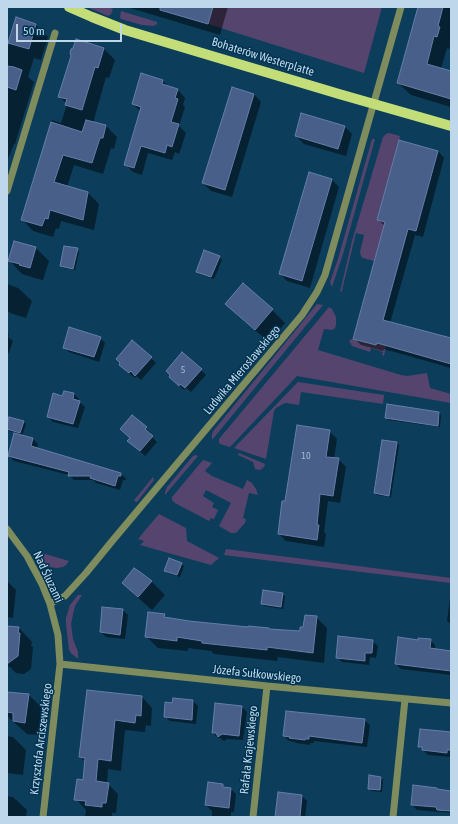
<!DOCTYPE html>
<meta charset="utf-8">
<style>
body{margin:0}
#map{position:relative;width:458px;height:824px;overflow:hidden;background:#0c3e5c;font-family:"Asap Condensed",sans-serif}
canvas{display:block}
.frame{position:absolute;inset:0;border:8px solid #bfd7ea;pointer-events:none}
.scale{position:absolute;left:16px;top:24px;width:106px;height:18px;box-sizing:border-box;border:2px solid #bfd7ea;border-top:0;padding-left:5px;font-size:12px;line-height:14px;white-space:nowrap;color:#bfd7ea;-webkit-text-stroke:3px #003351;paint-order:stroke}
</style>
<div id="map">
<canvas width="458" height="824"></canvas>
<div class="frame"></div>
<div class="scale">50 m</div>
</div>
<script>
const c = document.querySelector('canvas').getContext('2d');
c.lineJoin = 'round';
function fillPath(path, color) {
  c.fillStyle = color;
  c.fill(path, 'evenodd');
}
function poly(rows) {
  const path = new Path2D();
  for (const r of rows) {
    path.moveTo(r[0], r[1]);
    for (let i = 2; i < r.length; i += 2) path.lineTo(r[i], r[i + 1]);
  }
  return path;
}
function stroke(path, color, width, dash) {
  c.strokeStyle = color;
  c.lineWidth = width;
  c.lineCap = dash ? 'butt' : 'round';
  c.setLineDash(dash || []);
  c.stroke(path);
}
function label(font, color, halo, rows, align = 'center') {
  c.font = font + ' "Asap Condensed",sans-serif';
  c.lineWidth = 3;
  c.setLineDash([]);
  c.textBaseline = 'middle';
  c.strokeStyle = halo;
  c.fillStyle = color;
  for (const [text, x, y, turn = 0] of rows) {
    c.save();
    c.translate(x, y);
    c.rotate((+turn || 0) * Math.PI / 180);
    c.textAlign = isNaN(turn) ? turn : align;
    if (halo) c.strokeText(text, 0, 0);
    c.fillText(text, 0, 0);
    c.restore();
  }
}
const green = poly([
 [87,7,107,7,113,9,111,14,108,16],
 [214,7,382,7,364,73,208,24],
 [121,11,157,22,157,24,153,26,142,25,121,19,120,17],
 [389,133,400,136,377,220,387,223,380,241,374,261,363,258,361,256,360,252,364,235,356,233,343,286,342,291,340,292,352,241,383,137,386,134],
 [372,139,375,139,343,254,332,287,330,282,338,259],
 [317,304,323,305,212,440,212,434,214,430],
 [329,307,332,309,336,317,336,325,335,328,332,330,324,329,318,350,401,375,407,376,427,373,430,388,451,394,451,403,297,376,230,447,220,444,219,442,219,439],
 [353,339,376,345,377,343,386,346,384,356,382,355,383,352,371,348,370,352,352,346,349,340],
 [298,382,384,395,383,404,301,392,299,405,286,403,283,404,276,408,274,411,266,459,234,448],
 [239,453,265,464,264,467,260,470,255,469,253,462,238,455],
 [196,455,198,456,165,495,165,492,167,487,193,456],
 [203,460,212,463,205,471,212,476,243,489,247,480,252,483,256,489,258,495,249,493,243,518,246,519,245,523,236,533,231,533,219,526,231,503,206,490,203,496,214,503,212,507,218,510,214,519,211,518,209,521,175,503,172,500,172,497],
 [153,477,154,480,137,502,134,501,135,499],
 [159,514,186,528,187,541,219,558,211,565,140,545,144,541,138,539],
 [226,549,451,578,451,583,224,555],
 [38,552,52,556,69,561,66,565,63,567,57,568,50,567,44,563],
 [78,595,82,595,75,606,73,614,71,624,73,639,78,652,78,659,71,653,69,650,66,624,66,618,70,605]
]);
const shadow = poly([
 [127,7,228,7,220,35],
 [420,7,451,7,451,43,449,49,447,48,441,69,451,72,451,107,411,95,398,83],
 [17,19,36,25,48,37,41,60,34,58,28,77,34,82,15,144,14,144,7,161,7,50],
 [76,40,104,49,115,60,109,78,106,77,93,123,106,126,117,137,114,149,111,148,103,174,74,165,67,187,88,193,99,204,94,230,61,221,59,229,56,228,53,237,33,231,22,219,52,120,61,123,67,104,60,97],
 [142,75,163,81,169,87,178,90,185,98,183,105,185,107,179,126,186,133,179,154,175,152,172,160,148,153,142,175,133,172,125,164,141,112,133,104],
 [254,94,261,102,232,197,211,191,203,183],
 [344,126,352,134,346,156,304,144,296,136],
 [438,151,444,158,423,237,415,235,390,323,451,339,451,368,384,349,383,351,361,345,354,338,385,226,378,220],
 [332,180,339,187,310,288,287,281,280,274],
 [15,242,36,248,49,261,43,280,34,278,32,277,22,274,9,260],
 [77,249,79,252,75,270,63,268,61,265],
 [204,251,220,257,222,260,214,279,199,274,197,271],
 [7,284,18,288,32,301,26,318,10,313,7,310],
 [226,304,272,310,285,323,269,342,239,317],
 [7,332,9,334,8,337,13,341,9,353,7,353],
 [100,338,105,343,99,362,69,352,64,347],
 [151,358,156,363,141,380,136,376,135,378,125,370],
 [201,370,206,375,191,392,186,388,184,390,175,382],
 [65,392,74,394,79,399,78,401,85,407,78,428,53,422,48,417,63,397],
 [439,413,441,415,440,427,388,420,386,418],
 [132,417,151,433,150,435,157,442,145,456,134,445,131,438],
 [24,422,26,424,22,436,33,439,38,444,37,449,121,473,126,479,126,480,123,480,120,490,96,483,93,480,74,480,69,475,14,461,9,456,16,433,9,431,7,428],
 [329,431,337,439,334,459,338,459,346,467,340,503,328,501,324,532,326,534,324,547,286,541,279,534,286,502],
 [397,443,399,445,391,497,377,495,375,493],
 [170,559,182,564,184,566,180,577,167,573,165,570],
 [7,581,16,590,13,618,7,617],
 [151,581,165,595,152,610,136,596,123,583],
 [264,591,283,594,285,597,283,609,264,606,262,604],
 [450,598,451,598,451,624,447,621],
 [123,610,128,615,125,639,106,637,101,632],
 [164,615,167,618,189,622,300,632,316,617,327,628,324,663,278,657,277,661,214,654,211,651,188,648,188,651,158,648,147,637],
 [7,627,19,628,32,642,31,646,33,647,31,669,24,674,16,673,10,667,7,666],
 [430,640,435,645,435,650,451,652,451,675,401,669,396,664,418,641],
 [372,641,378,646,376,658,370,657,369,665,342,662,337,657],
 [88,691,142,697,152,708,151,726,146,725,145,732,125,730,121,771,108,769,107,784,108,784,118,794,116,813,112,813,112,817,85,817,86,810,76,799,84,781,86,762,80,757],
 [7,693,28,694,42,708,38,735,27,734,7,716],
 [174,699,193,701,198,706,196,724,170,721,165,716,173,704],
 [242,707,247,712,243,740,227,739,224,741,220,738,218,738,213,733],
 [364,720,370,725,367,747,314,741,314,743,310,743,310,745,296,743,294,742,289,741,284,736],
 [450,730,451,730,451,757,428,755,419,746,449,733],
 [7,736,13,737,26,750,23,775,7,773],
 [381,777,383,780,382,792,371,791,369,788],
 [223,785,226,789,231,789,236,794,234,812,231,812,231,817,212,817,212,810,211,810,206,805],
 [414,787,437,789,439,790,451,792,451,813,417,810,412,805],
 [279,793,302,796,307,801,305,817,276,817],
 [7,796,13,797,27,810,26,817,7,817]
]);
const building = poly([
 [160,7,213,7,208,24,160,10,160,7],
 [418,7,443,7,438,26,440,27,437,37,434,36,427,64,451,71,451,99,397,83,418,7],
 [16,17,36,24,29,49,8,43,16,17],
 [76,39,104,48,98,68,95,67,82,110,65,105,67,99,58,97,71,56,70,53,71,49,73,48,76,39],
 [7,66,14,67,22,70,16,90,7,87,7,66],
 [141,73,163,80,162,84,178,89,175,98,178,99,171,122,179,124,172,147,167,145,165,153,141,146,134,168,124,165,141,107,132,104,141,73],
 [232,87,254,94,225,190,202,183,232,87],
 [301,113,345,126,338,149,295,136,301,113],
 [86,120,106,125,103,138,100,138,92,163,63,155,54,182,88,192,83,220,50,210,48,219,45,218,42,226,21,220,51,122,82,132,86,120],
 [399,140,438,151,416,231,408,229,383,320,451,338,451,364,377,343,376,345,353,339,385,222,377,220,399,140],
 [309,172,332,179,302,281,279,274,309,172],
 [14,241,36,247,30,268,19,265,20,264,8,261,14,241],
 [64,246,78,248,73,269,60,266,64,246],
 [204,250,220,256,211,277,196,272,204,250],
 [243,283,273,309,255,330,225,304,243,283],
 [69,327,101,337,94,357,63,348,69,327],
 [132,340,152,357,135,376,131,371,129,373,119,365,120,363,116,359,132,340],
 [182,352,202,369,185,388,180,384,179,386,169,377,170,375,166,371,182,352],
 [64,391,74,393,73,399,80,401,73,424,47,417,53,393,62,396,64,391],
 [387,404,439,412,438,426,385,418,387,404],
 [132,415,147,427,145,429,153,436,140,451,127,441,130,438,120,429,132,415],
 [9,417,24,421,20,433,7,429,7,424,9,417],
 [297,425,330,430,326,457,339,458,333,496,320,494,317,525,319,525,317,540,278,534,282,501,285,501,297,425],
 [14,433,33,438,31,446,121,473,121,476,118,476,115,486,90,478,91,476,68,476,69,472,8,456,14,433],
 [382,440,397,442,389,496,374,493,382,440],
 [169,558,182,563,177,575,164,571,169,558],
 [134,568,140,572,152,581,138,597,122,583,134,568],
 [263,590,283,593,281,607,261,604,263,590],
 [102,607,123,609,120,635,100,632,102,607],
 [148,612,165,614,164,617,189,621,248,627,248,626,269,628,269,629,300,631,300,627,303,627,305,615,317,616,313,653,267,647,267,650,202,643,202,641,177,637,177,641,145,637,148,612],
 [7,626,19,627,18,633,20,633,18,656,7,664,7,626],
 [338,636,373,640,372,653,365,653,365,661,336,658,338,636],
 [398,637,418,640,418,638,431,639,430,648,451,651,451,671,395,664,398,637],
 [87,690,142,696,141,716,136,715,135,723,115,720,111,761,98,759,96,781,109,783,106,803,102,803,102,807,85,805,86,801,74,800,77,779,83,780,85,758,79,757,87,690],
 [7,692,29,694,25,723,13,721,13,713,7,712,7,692],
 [173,698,193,700,192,720,164,717,165,702,172,703,173,698],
 [215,703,242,706,239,736,222,734,218,737,216,733,212,733,215,703],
 [286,711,365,719,362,743,309,736,309,739,305,739,305,740,289,738,290,737,283,736,286,711],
 [420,729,451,732,451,750,447,750,447,753,422,750,422,747,418,747,420,729],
 [369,775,381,777,380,790,368,789,369,775],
 [208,782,223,784,223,787,231,788,229,808,205,805,208,782],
 [413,785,437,788,437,789,451,791,451,811,437,810,436,807,411,805,413,785],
 [278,792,302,795,300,817,275,817,278,792]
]);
const minor = poly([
 [7,191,55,33],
 [7,529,27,556,42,584,50,604,58,635,60,664,43,817],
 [50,604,65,596,86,573,113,540,302,315,317,292,325,275,401,7],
 [60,664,267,686,451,703],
 [253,817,267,686],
 [393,817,405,699]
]);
const major = poly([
 [69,7,92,17,125,30,339,94,451,126]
]);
const numberNames = [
 ["5",183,370],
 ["10",306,456]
];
const streetNames = [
 ["Bohaterów Westerplatte",263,57,17],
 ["Ludwika Mierosławskiego",242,370,-50],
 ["Nad Śluzami",48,577,65],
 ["Józefa Sułkowskiego",257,674,6],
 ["Krzysztofa Arciszewskiego",41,739,-83],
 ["Rafała Krajewskiego",249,750,-84]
];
fillPath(green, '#55456e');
fillPath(shadow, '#0007');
fillPath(building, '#475f89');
stroke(building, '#657eaa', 1);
stroke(minor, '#7f8c5d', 7);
stroke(major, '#c3de78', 10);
label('10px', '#a1b9d2', null, numberNames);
label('12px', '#bfd7ea', '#003351', streetNames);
</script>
